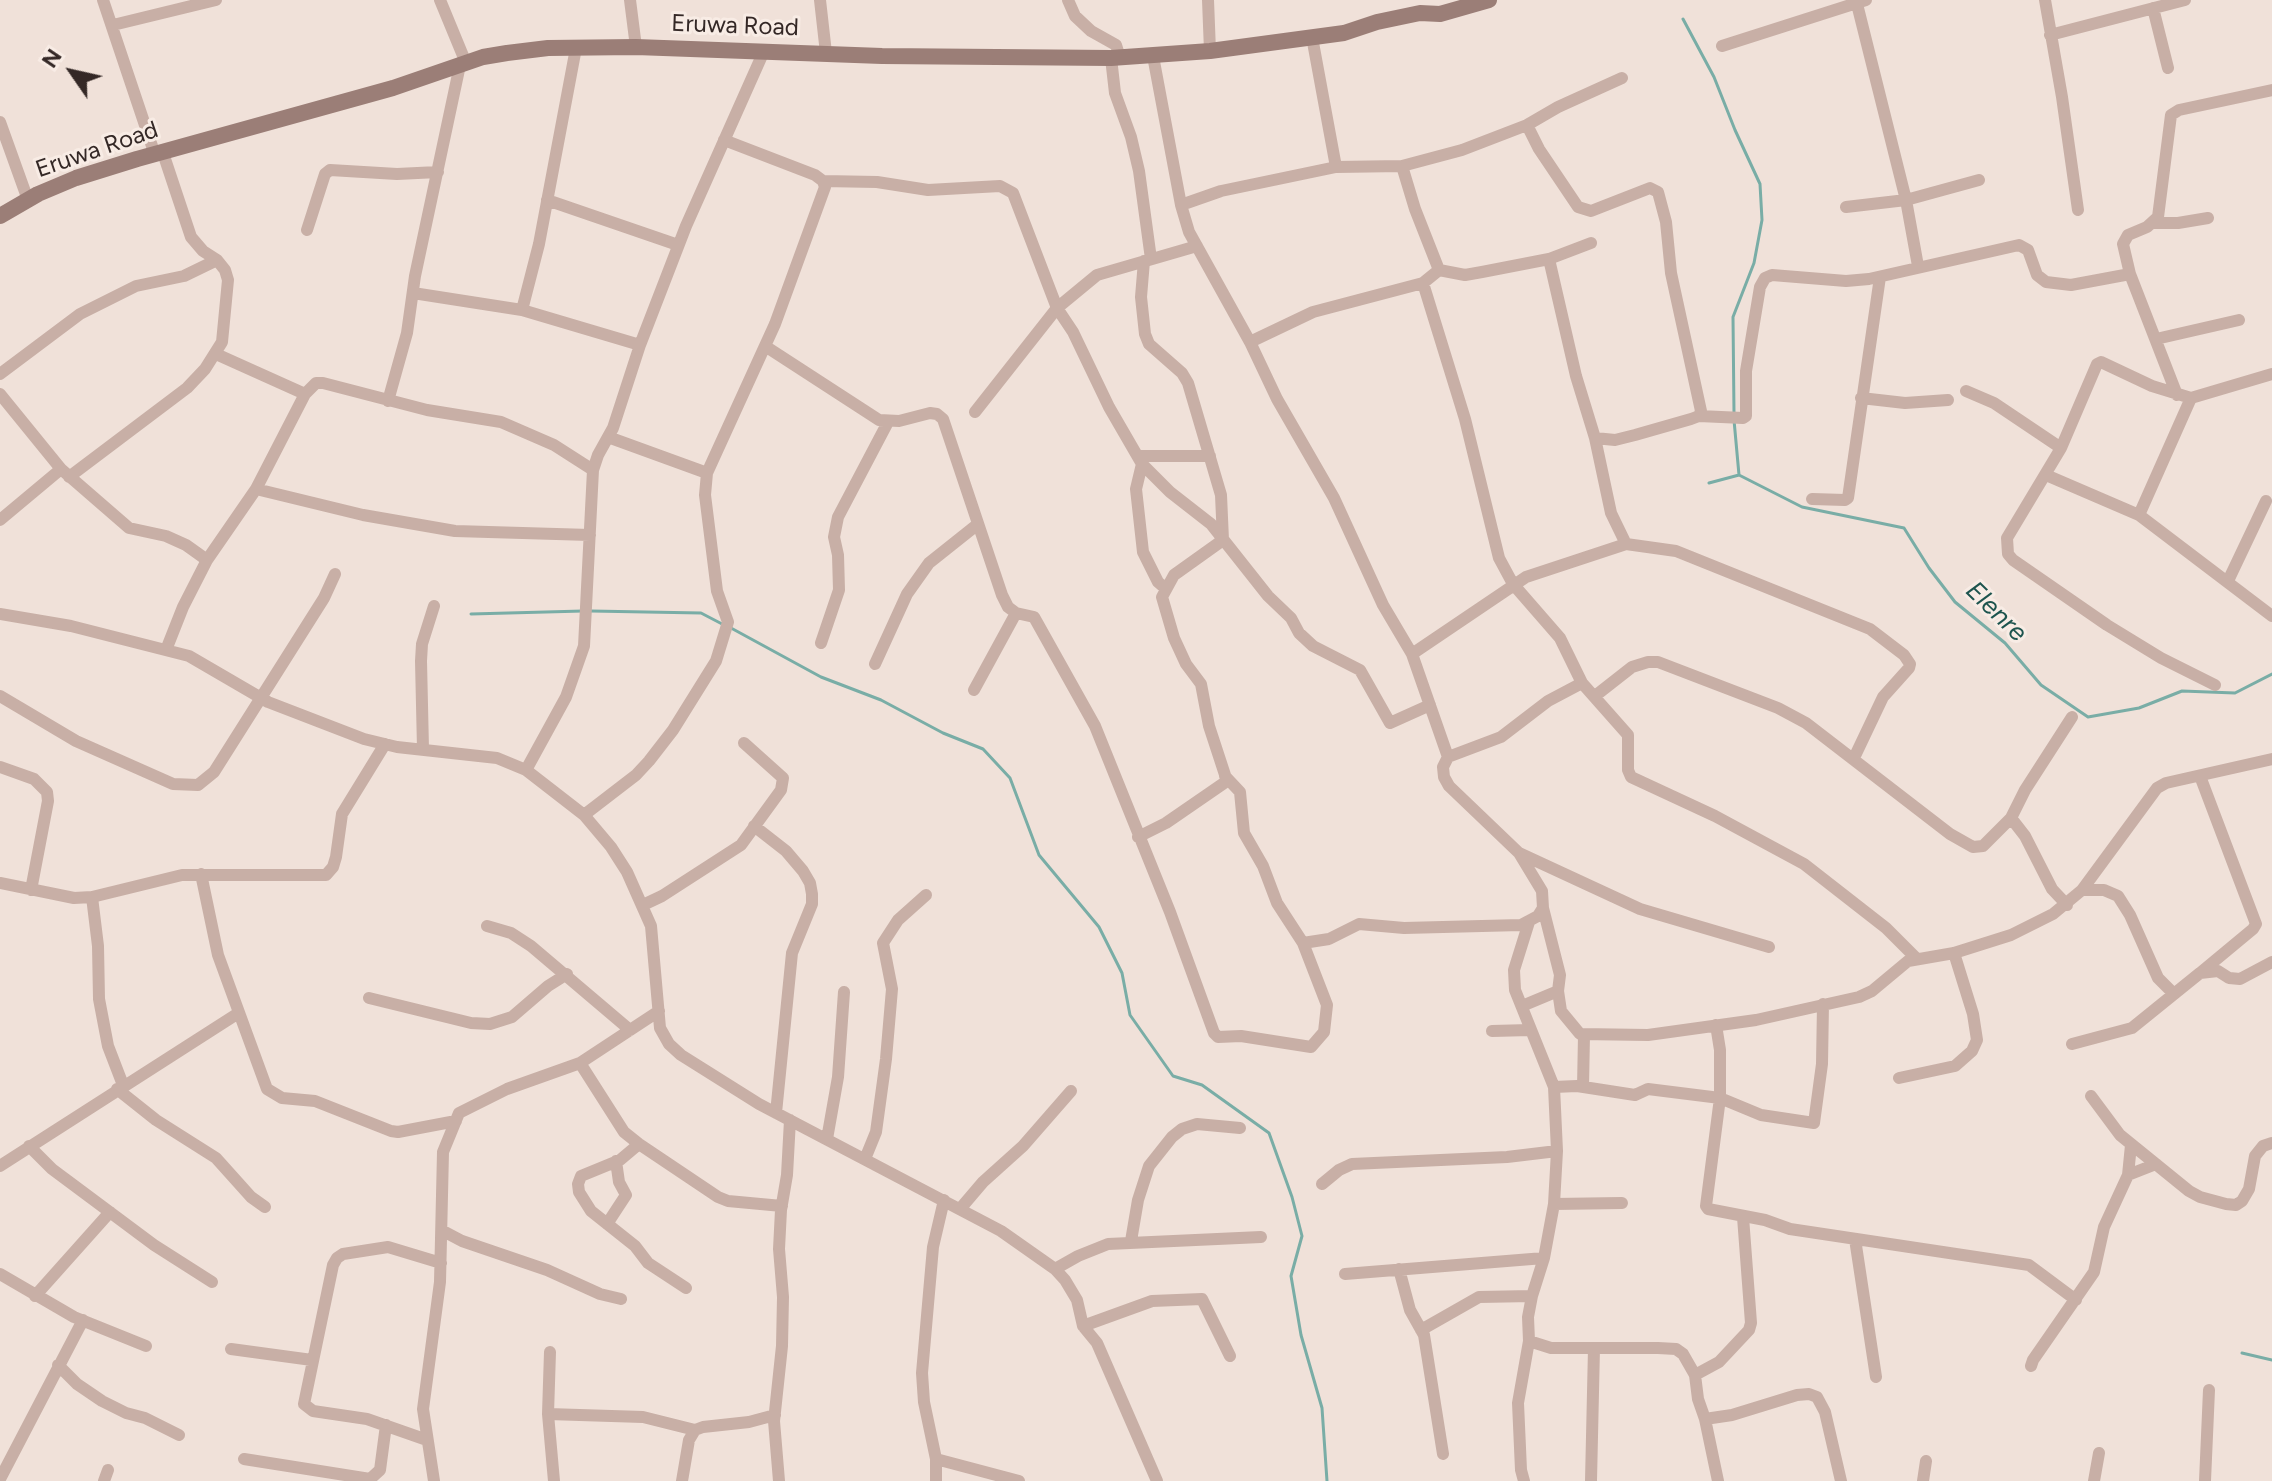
<!DOCTYPE html>
<style>
body{margin:0}
#map{position:relative;width:2272px;height:1481px;overflow:hidden;background:#f0e1d9;font-family:Figtree,sans-serif}
canvas{display:block}
.north{position:absolute;left:32px;top:32px;width:80px;height:80px;-webkit-text-stroke:6px #f8ece5;paint-order:stroke;rotate:304deg;font-size:22px;font-weight:700;line-height:32px;text-align:center;color:#342826}
.north::after{content:'';display:block;margin:auto;width:28px;height:36px;background:#342826;clip-path:polygon(50% 0,100% 100%,50% 72%,0 100%)}
</style>
<div id="map">
<canvas width="2272" height="1481"></canvas>
<div class="north">N</div>
</div>
<script>
const c = document.querySelector('canvas').getContext('2d');
c.lineJoin = 'round';
function poly(rows) {
  const path = new Path2D();
  for (const r of rows) {
    path.moveTo(r[0], r[1]);
    for (let i = 2; i < r.length; i += 2) path.lineTo(r[i], r[i + 1]);
  }
  return path;
}
function stroke(path, color, width, dash) {
  c.strokeStyle = color;
  c.lineWidth = width;
  c.lineCap = dash ? 'butt' : 'round';
  c.setLineDash(dash || []);
  c.stroke(path);
}
function label(font, color, halo, rows, align = 'center') {
  c.font = font + ' Figtree,sans-serif';
  c.lineWidth = 6;
  c.setLineDash([]);
  c.textBaseline = 'middle';
  c.strokeStyle = halo;
  c.fillStyle = color;
  for (const [text, x, y, turn = 0] of rows) {
    c.save();
    c.translate(x, y);
    c.rotate((+turn || 0) * Math.PI / 180);
    c.textAlign = isNaN(turn) ? turn : align;
    if (halo) c.strokeText(text, 0, 0);
    c.fillText(text, 0, 0);
    c.restore();
  }
}
const stream = poly([
 [1683,19,1714,77,1735,130,1760,184,1762,220,1754,263,1733,317,1734,413],
 [1734,420,1739,475],
 [1709,483,1739,475,1802,507,1904,528,1929,568,1955,602,2005,643,2041,685,2088,717,2139,708,2182,691,2235,693,2272,674],
 [591,611,701,613,724,625],
 [471,614,583,611],
 [731,628,821,677,881,700,943,733,983,749,1010,778,1039,855,1099,927,1122,973,1130,1015,1173,1076,1202,1085,1269,1133,1292,1197,1302,1236,1291,1276,1301,1335,1322,1408,1327,1481],
 [2242,1353,2272,1360]
]);
const street = poly([
 [103,0,155,155],
 [440,0,466,63],
 [630,0,636,47],
 [820,0,826,53],
 [1068,0,1075,16,1091,31,1116,45,1120,58],
 [1208,0,1210,51],
 [1856,0,1906,200,1918,266],
 [2045,0,2062,97,2078,210],
 [2153,8,2168,68],
 [113,25,216,0],
 [2050,35,2185,0],
 [1312,37,1336,167],
 [1722,46,1866,0],
 [1153,56,1181,205,1189,232,1250,342,1277,399,1334,498,1383,605,1412,654,1448,757,1443,767,1444,777,1449,786,1519,853,1542,891,1543,908,1538,916,1521,925,1404,928,1359,924,1329,939,1303,943],
 [1111,58,1115,93,1131,137,1139,171,1151,259],
 [0,122,28,200],
 [1527,125,1539,149,1578,207,1591,211,1650,188,1658,192,1666,222,1671,273,1701,411,1699,416,1691,419,1635,435,1615,440,1595,438],
 [1402,166,1415,209,1439,270],
 [823,181,877,182,928,190,1000,186,1013,193,1057,308,975,412],
 [547,200,678,245],
 [1181,205,1221,191,1336,167,1402,166,1462,150,1527,125,1558,107,1622,78],
 [1846,207,1906,200,1979,180],
 [2155,223,2178,223,2208,218],
 [307,230,325,174,330,170,397,174,438,172],
 [1197,246,1097,275,1057,308,1073,332,1109,407,1142,464,1170,492,1211,524,1268,596,1291,618,1299,633,1313,646,1360,670,1390,723,1430,705],
 [1549,259,1576,376,1595,438,1611,513,1626,544],
 [1439,270,1465,275,1482,272,1549,259,1591,243],
 [1423,283,1465,419,1499,558,1513,584,1560,638,1582,683,1628,735,1628,770,1631,777,1715,816,1804,864,1886,928,1917,959],
 [413,293,522,310,640,345],
 [522,310,539,244,576,48],
 [2156,339,2239,320],
 [1250,342,1313,312,1423,283,1439,270],
 [765,346,879,420,899,421,930,413,937,414,943,419,1002,595,1008,607,1016,613,1034,617,1095,726,1170,912,1214,1033,1218,1037,1241,1036,1311,1047,1324,1032,1327,1005,1303,943,1277,903,1263,866,1244,833,1240,792,1225,776],
 [0,374,80,314,136,286,184,276,217,260],
 [1966,391,1994,403,2061,448],
 [0,394,61,469,129,528,166,536,186,545,207,560],
 [305,394,316,383,323,383,427,410,501,422,554,445,593,470],
 [2177,395,2130,274,2123,244,2128,235,2147,227,2158,217,2171,115,2179,110,2272,90],
 [1861,398,1905,403,1948,400],
 [388,401,407,333,415,276,460,65],
 [1699,416,1743,418,1746,416,1746,371,1760,287,1765,278,1772,275,1846,281,1869,279,2019,245,2028,250,2037,275,2046,282,2071,285,2130,274],
 [608,437,707,473],
 [1138,456,1210,456],
 [1142,464,1136,489,1143,552,1158,582,1165,588],
 [2046,475,2139,515,2272,616],
 [69,477,187,388,205,369,222,342,228,280,225,270,217,260,203,251,191,237,163,153],
 [256,489,363,515,455,531,590,535],
 [1812,499,1845,500,1848,498,1880,277],
 [2139,515,2191,398],
 [0,520,61,469],
 [2228,581,2266,501],
 [0,614,71,626,189,656,268,702,364,739,397,747,497,758,526,770,584,815,611,847,627,872,651,926,660,1028,669,1044,681,1055,759,1104,1001,1231,1055,1269,1065,1280,1077,1300,1083,1326,1097,1343,1157,1481],
 [821,643,839,590,838,555,834,537,838,517,888,422],
 [166,650,183,607,207,560,256,489,305,394,216,354],
 [1412,654,1526,577,1626,544,1676,551,1870,629,1904,655,1910,664,1909,668,1883,697,1854,758],
 [875,664,907,594,929,563,978,524],
 [2215,685,2161,658,2107,625,2013,560,2008,554,2007,538,2061,448,2097,364,2101,362,2152,386,2191,398,2272,374],
 [974,690,1016,613],
 [0,696,76,741,173,784,198,785,214,772,324,598,335,574],
 [1595,696,1632,667,1648,662,1658,662,1778,708,1806,723,1950,834,1973,847,1983,846,2011,818,2025,790,2072,717],
 [423,749,421,661,422,644,434,606],
 [1448,757,1501,737,1548,701,1582,683],
 [0,767,34,779,47,792,48,801,31,890],
 [526,770,566,697,584,646,593,470,598,455,613,428,640,345,686,226,764,51],
 [584,815,636,775,649,761,673,730,716,661,728,622,717,591,705,495,707,473,775,324,825,187,823,181,815,175,724,140],
 [2011,818,2025,836,2052,889,2067,905],
 [754,826,786,851,803,871,810,883,812,894,812,904,792,953,776,1113],
 [1138,837,1166,823,1227,781,1209,726,1201,684,1186,664,1174,638,1162,597,1174,575,1223,540,1221,495,1188,383,1182,373,1149,344,1145,334,1141,297,1144,261],
 [1519,853,1640,909,1769,947],
 [201,874,218,955,267,1089,282,1098,315,1101,391,1131,398,1132,456,1121],
 [0,883,74,898,92,897,182,875,326,875,333,867,336,857,342,814,385,744],
 [2082,890,2104,890,2118,896,2130,915,2158,978,2173,993],
 [92,897,98,946,99,999,108,1046,123,1085],
 [643,905,662,896,741,845,781,790,783,778,744,743],
 [1543,908,1560,975,1558,991,1561,1011,1580,1034,1648,1035,1756,1020,1859,997,1872,991,1908,961,1954,953,2011,935,2053,914,2082,890,2157,788,2166,783,2272,759],
 [487,926,511,933,531,946,630,1030],
 [2200,973,2253,929,2256,924,2200,776],
 [369,998,471,1023,490,1024,512,1017,548,986,567,974],
 [1522,1006,1558,991],
 [1716,1025,1720,1050,1720,1098,1706,1206,1708,1209,1765,1220,1790,1229,2029,1265,2076,1300],
 [1492,1031,1530,1030],
 [2072,1044,2132,1028,2200,973,2218,971,2229,978,2240,979,2272,962],
 [580,1063,624,1132,639,1144,718,1197,728,1201,782,1206],
 [1899,1078,1955,1066,1972,1051,1977,1040,1973,1014,1954,953],
 [1554,1087,1577,1086,1635,1095,1648,1089,1720,1098,1761,1115,1814,1123,1822,1064,1823,1004],
 [1583,1087,1584,1035],
 [117,1089,156,1120,216,1158,251,1197,265,1207],
 [2091,1096,2120,1135,2189,1191,2200,1197,2226,1204,2236,1205,2242,1201,2249,1189,2255,1156,2263,1146,2272,1143],
 [827,1139,838,1077,844,992],
 [639,1144,620,1160,581,1176,578,1184,579,1192,591,1211,635,1246,648,1263,686,1288],
 [29,1146,52,1169,154,1245,212,1282],
 [865,1159,876,1132,886,1059,892,989,883,943,898,920,926,895],
 [0,1166,237,1014],
 [2128,1175,2156,1164],
 [1322,1184,1339,1170,1352,1164,1507,1157,1557,1151],
 [1554,1204,1622,1203],
 [960,1209,983,1182,1023,1146,1071,1091],
 [607,1224,626,1195,619,1182,616,1161],
 [443,1231,462,1241,547,1270,600,1294,621,1299],
 [1855,1239,1876,1377],
 [1131,1241,1138,1200,1149,1166,1172,1137,1182,1129,1197,1124,1240,1128],
 [1055,1269,1078,1256,1108,1244,1261,1237],
 [1399,1269,1410,1310,1424,1335,1443,1454],
 [0,1274,74,1317,146,1346],
 [1345,1274,1544,1258],
 [35,1296,110,1212],
 [1083,1326,1152,1301,1202,1299,1230,1356],
 [1421,1330,1479,1297,1532,1296],
 [1529,1341,1551,1348,1658,1348,1676,1349,1683,1354,1695,1375,1698,1399,1705,1419,1718,1481],
 [231,1349,312,1360],
 [550,1352,548,1414,554,1481],
 [58,1365,77,1384,102,1401,126,1413,145,1418,179,1435],
 [2031,1366,2033,1360,2094,1272,2104,1227,2128,1175,2131,1145],
 [1695,1375,1719,1362,1749,1330,1751,1323,1743,1217],
 [548,1414,643,1417,695,1430],
 [1705,1419,1732,1415,1797,1395,1809,1394,1817,1397,1825,1412,1841,1481],
 [427,1440,367,1419,313,1411,304,1404,333,1265,337,1258,343,1254,388,1247,441,1263],
 [244,1459,370,1479],
 [936,1459,1019,1481],
 [0,1479,83,1320],
 [104,1481,108,1470],
 [368,1481,380,1470,386,1425],
 [434,1481,423,1409,440,1282,443,1152,459,1113,507,1089,580,1063,659,1011],
 [682,1481,689,1440,695,1430,703,1427,749,1422,775,1415],
 [779,1481,774,1421,782,1346,783,1297,779,1249,781,1210,787,1175,790,1120],
 [936,1481,936,1459,924,1402,922,1373,933,1247,944,1200],
 [1524,1481,1521,1470,1518,1403,1529,1341,1528,1317,1532,1296,1544,1258,1554,1204,1557,1151,1554,1087,1515,990,1514,970,1529,922],
 [1591,1481,1594,1348],
 [1923,1481,1926,1461],
 [2094,1481,2099,1453],
 [2205,1481,2209,1390]
]);
const secondary = poly([
 [0,216,38,194,76,178,137,159,393,88,483,57,507,53,548,48,636,47,882,56,1111,58,1210,51,1344,33,1377,22,1420,13,1440,14,1489,0]
]);
const streetNames = [
 ["Eruwa Road",735,26,2],
 ["Eruwa Road",97,150,-19]
];
const waterNames = [
 ["Elenre",1996,612,44]
];
stroke(stream, '#79ada6', 3);
stroke(street, '#c8afa6', 12);
stroke(secondary, '#9b7e77', 16);
label('24px', '#342826', '#f8ece5', streetNames);
label('italic 26px', '#1d544e', '#f8ece5', waterNames);
</script>
